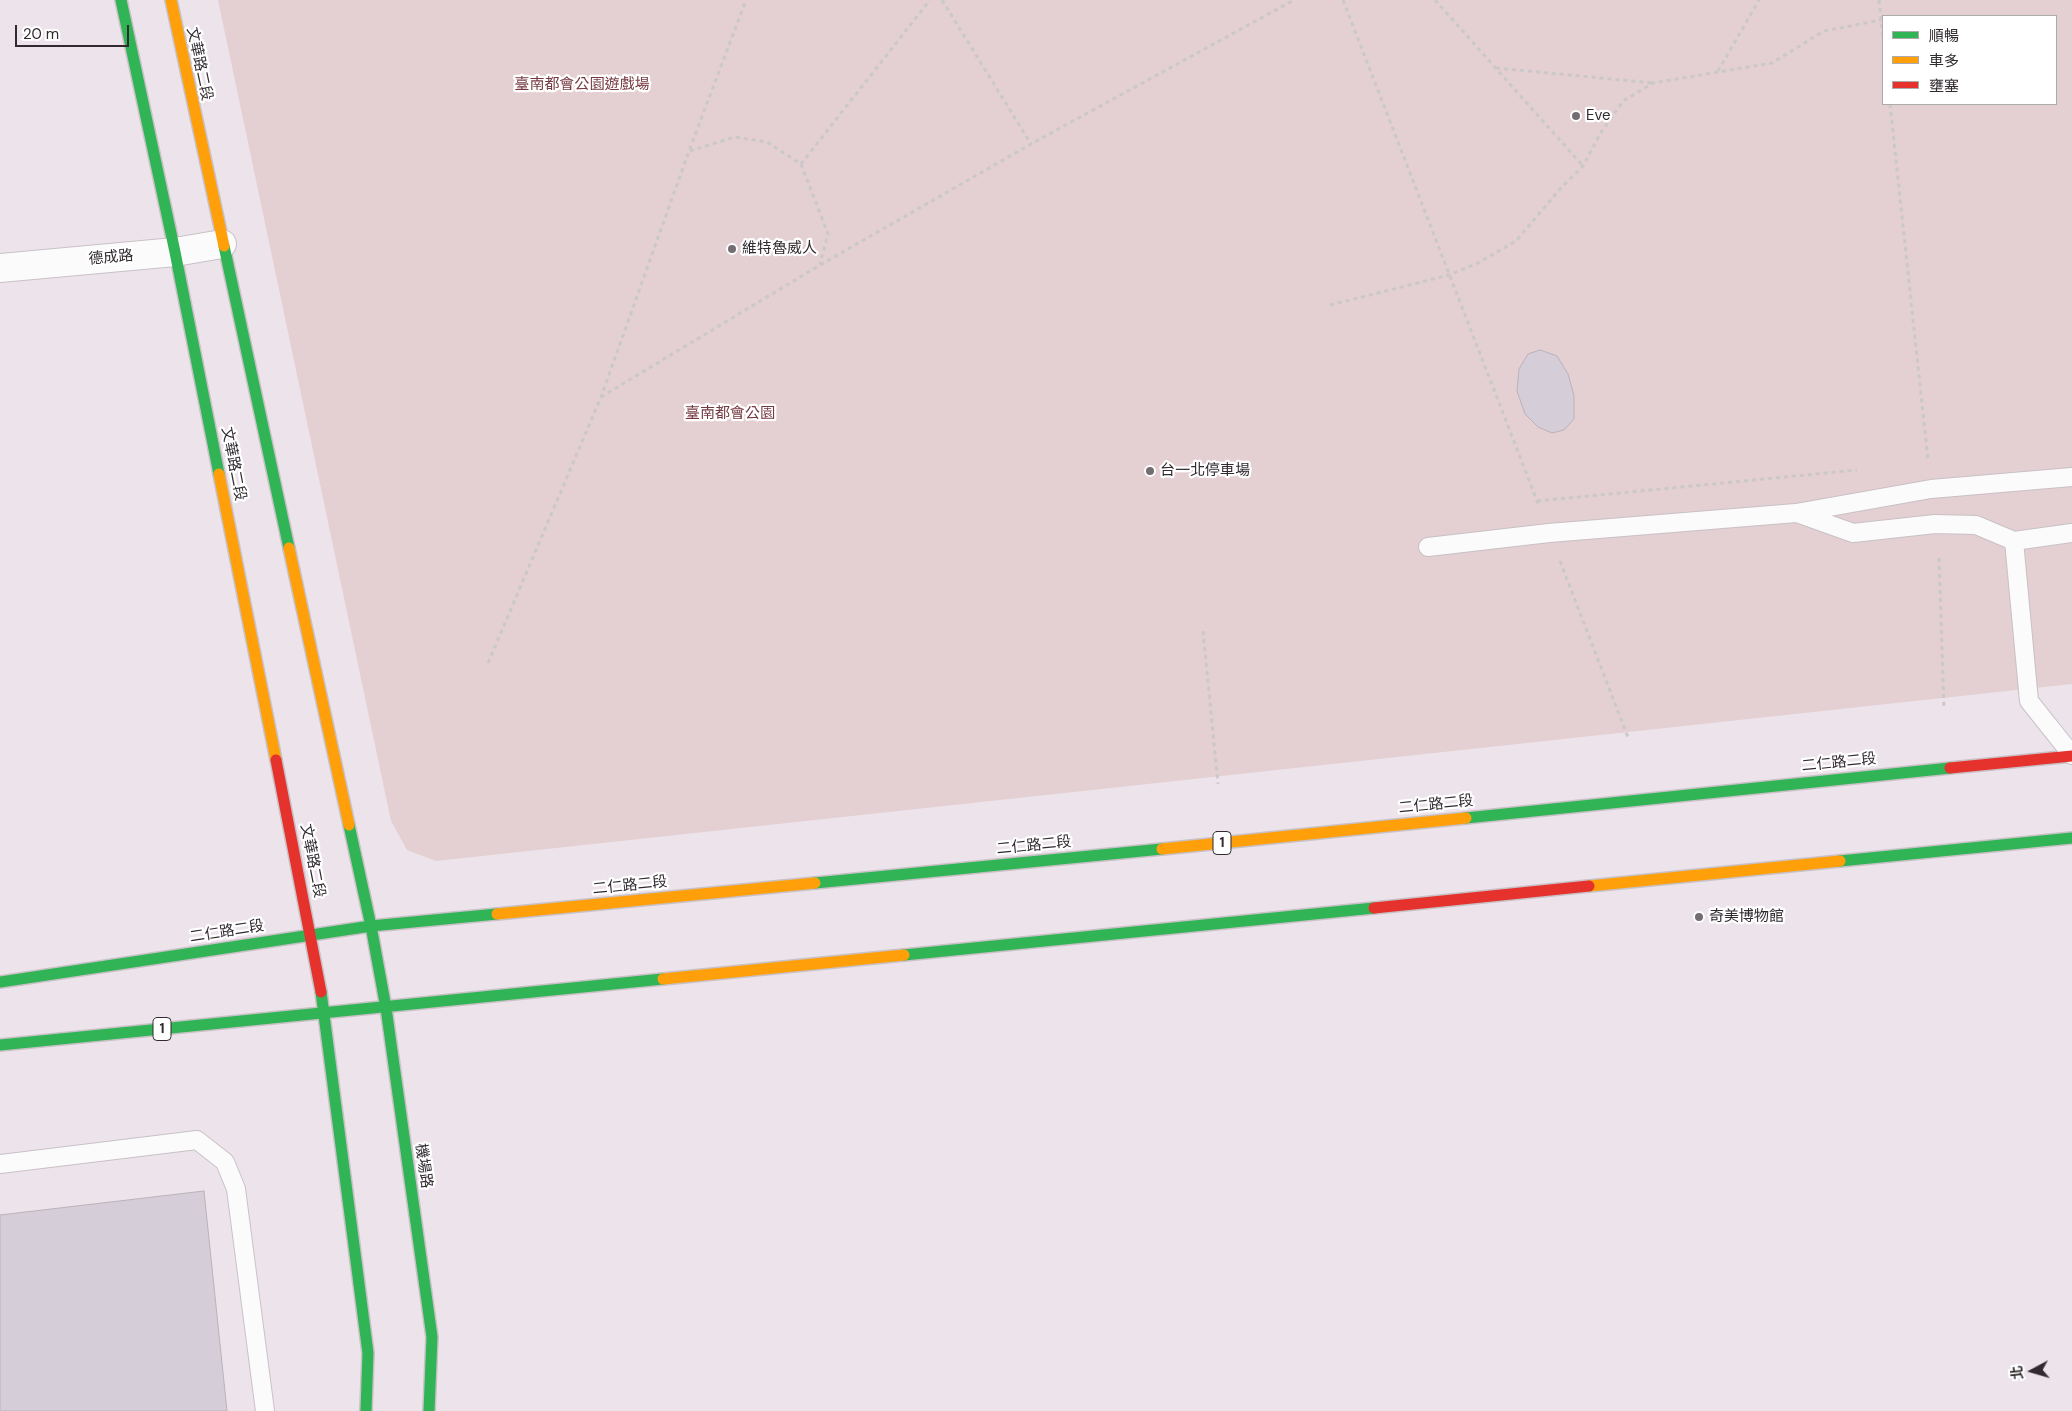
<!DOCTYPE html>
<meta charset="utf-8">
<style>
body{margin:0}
#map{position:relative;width:2072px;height:1411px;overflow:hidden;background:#ede4eb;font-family:"DM Sans","Noto Sans TC",sans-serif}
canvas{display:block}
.legend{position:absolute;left:1882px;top:15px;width:175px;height:90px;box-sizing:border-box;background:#fff;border:1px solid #adaaac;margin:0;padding:6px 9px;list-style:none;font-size:15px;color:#312b30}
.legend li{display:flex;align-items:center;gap:10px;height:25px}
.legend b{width:25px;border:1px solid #adaaac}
.north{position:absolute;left:2007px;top:1346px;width:50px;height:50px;-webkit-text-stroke:4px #fff;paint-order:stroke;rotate:264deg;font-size:14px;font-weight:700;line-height:20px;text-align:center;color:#312b30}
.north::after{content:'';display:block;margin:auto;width:18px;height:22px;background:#312b30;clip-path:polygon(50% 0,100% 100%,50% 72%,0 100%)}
.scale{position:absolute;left:15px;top:25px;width:114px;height:22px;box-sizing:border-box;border:2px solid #312b30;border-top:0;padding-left:6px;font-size:15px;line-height:18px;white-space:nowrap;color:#312b30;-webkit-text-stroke:4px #fff;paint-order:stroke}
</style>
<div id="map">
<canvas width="2072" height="1411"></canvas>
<ul class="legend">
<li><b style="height:6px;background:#30b455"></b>順暢</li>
<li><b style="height:6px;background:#ff9f0a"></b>車多</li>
<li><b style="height:6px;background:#e5322d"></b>壅塞</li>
</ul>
<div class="north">北</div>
<div class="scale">20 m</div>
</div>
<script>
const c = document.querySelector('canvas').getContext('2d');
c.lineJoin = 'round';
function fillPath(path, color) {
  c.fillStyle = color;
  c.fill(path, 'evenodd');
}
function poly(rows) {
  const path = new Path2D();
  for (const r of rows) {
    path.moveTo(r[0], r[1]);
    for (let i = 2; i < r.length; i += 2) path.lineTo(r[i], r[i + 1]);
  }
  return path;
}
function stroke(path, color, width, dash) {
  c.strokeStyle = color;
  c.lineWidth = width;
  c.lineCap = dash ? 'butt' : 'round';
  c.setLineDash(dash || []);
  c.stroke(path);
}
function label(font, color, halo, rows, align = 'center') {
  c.font = font + ' "DM Sans","Noto Sans TC",sans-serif';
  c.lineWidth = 4.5;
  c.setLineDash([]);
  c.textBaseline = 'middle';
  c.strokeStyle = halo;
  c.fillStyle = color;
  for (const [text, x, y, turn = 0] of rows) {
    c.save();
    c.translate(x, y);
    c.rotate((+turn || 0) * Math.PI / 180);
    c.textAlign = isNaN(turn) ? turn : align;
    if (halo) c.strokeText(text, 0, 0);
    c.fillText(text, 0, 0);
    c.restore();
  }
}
const green = poly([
 [218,0,2072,0,2072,684,436,861,407,850,391,821],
 [1883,16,2056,16,2056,104,1883,104]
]);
const building = poly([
 [1540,350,1557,356,1568,374,1574,396,1574,419,1564,430,1552,433,1538,427,1525,414,1517,391,1519,369,1528,354,1540,350],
 [204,1191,227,1411,0,1411,0,1215,204,1191]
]);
const path = poly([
 [942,0,1031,144],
 [1343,0,1539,506],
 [1435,0,1583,166],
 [1879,0,1883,38],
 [1496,68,1653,83],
 [1718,71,1759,0],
 [1890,104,1928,460],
 [690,151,735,137,767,142,801,164,828,234,820,264],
 [801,164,930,0],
 [1330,305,1449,275,1478,263,1516,241,1560,189,1583,166,1600,134,1623,101,1653,83,1772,63,1824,31,1881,20],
 [601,397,820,265,1031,144,1294,0],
 [1537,501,1857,470],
 [1939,558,1944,709],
 [1560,561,1629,740],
 [1203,631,1218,784],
 [488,663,601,397,689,151,746,0]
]);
const lane = poly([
 [1797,513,1853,533,1935,524,1976,525,2014,541,2072,533],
 [2014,541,2029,701,2072,755],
 [1428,547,1549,533,1796,513,1931,489,2072,477],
 [0,1164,197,1140,225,1162,236,1189,265,1411]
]);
const street = poly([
 [0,268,175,252,222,244]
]);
const fast = poly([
 [121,0,175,252,219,474],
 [224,246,289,548],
 [1466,818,1950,768],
 [349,825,371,926,386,1008,432,1337,429,1411],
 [1840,861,2072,838],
 [815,883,1162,849],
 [904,955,1374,908],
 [0,982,371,926,497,914],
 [321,992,368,1353,366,1411],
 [0,1045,663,979]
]);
const slow = poly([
 [171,0,224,246],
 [219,474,276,760],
 [289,548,349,825],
 [1162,849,1466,818],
 [1589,886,1840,861],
 [497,914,815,883],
 [663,979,904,955]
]);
const jam = poly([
 [276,760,321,992],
 [1950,768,2072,756],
 [1374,908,1589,886]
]);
const markers = [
 [1576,116,5,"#736c71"],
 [732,249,5,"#736c71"],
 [1150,471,5,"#736c71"],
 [1699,917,5,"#736c71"]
];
const shields = [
 [1222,843,18],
 [162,1029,18]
];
const shieldNames = [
 ["1",1222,843],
 ["1",162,1029]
];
const streetNames = [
 ["文華路二段",199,64,78],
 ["德成路",111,258,-5],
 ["文華路二段",233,464,79],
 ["二仁路二段",1839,763,-6],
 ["二仁路二段",1436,805,-6],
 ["二仁路二段",1034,846,-6],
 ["文華路二段",312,861,79],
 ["二仁路二段",630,886,-6],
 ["二仁路二段",227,932,-9],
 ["機場路",423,1166,82]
];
const parkNames = [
 ["臺南都會公園遊戲場",582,85],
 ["臺南都會公園",730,414]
];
const poiNames = [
 ["Eve",1586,116],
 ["維特魯威人",742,249],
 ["台一北停車場",1160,471],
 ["奇美博物館",1709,917]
];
fillPath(green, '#e4cfd3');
fillPath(building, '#d5cdd7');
stroke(building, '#b9b3ba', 1);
stroke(lane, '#c8c1c6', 20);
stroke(street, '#c8c1c6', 30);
stroke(fast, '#c8c1c6', 14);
stroke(slow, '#c8c1c6', 14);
stroke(jam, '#c8c1c6', 14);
stroke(path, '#cbc8ca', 3, [4, 4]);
stroke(lane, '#fcfbfc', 18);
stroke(street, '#fcfbfc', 28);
stroke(fast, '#30b455', 11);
stroke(slow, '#ff9f0a', 11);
stroke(jam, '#e5322d', 11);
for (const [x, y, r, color] of markers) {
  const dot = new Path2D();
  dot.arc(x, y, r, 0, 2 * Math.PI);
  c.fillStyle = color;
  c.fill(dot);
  stroke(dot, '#fff', 2);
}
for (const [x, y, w] of shields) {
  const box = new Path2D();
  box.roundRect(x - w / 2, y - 11.5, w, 23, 4);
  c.fillStyle = '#fff';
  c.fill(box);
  stroke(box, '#312b30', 1);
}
label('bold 14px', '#312b30', null, shieldNames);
label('15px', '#312b30', '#fff', streetNames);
label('15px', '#763941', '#fff', parkNames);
label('15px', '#312b30', '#fff', poiNames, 'left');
</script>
